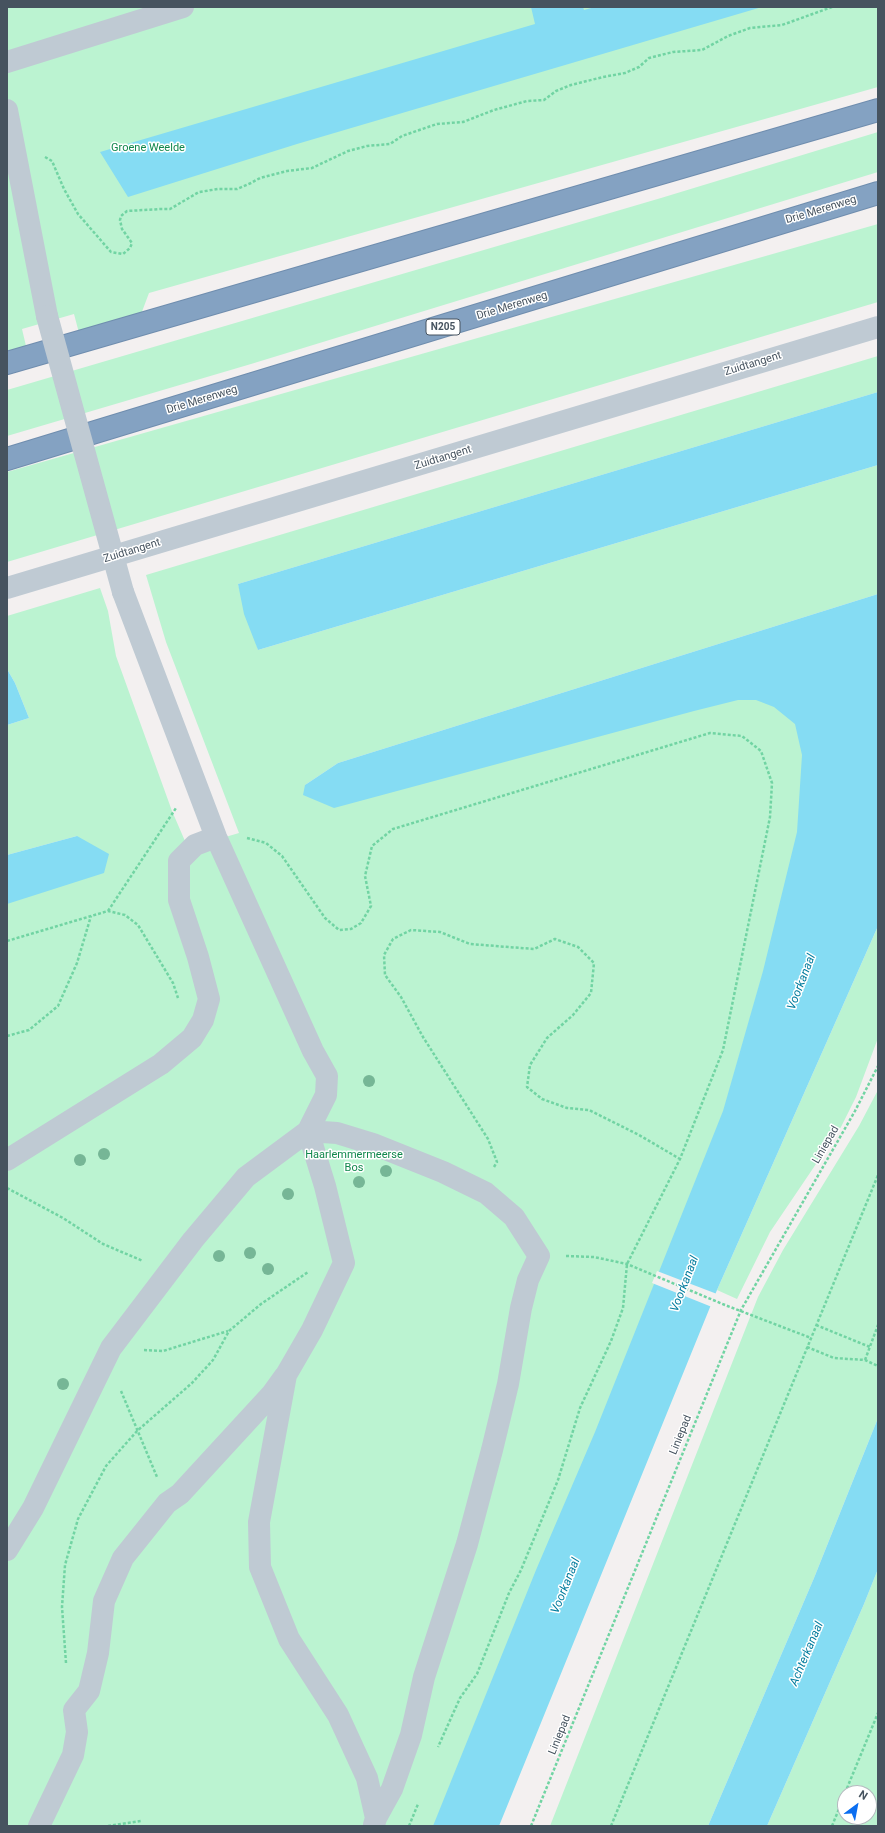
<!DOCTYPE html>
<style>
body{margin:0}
#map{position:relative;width:885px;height:1833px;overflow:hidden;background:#f3f0f0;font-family:Roboto,sans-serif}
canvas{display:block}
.frame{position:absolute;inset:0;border:8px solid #46535f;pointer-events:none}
.north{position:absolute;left:837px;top:1785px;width:40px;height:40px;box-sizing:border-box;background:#fff;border:1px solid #b5babf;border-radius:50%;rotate:32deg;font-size:11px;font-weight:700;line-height:16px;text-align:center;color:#46535f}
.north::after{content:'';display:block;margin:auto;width:14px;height:18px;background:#0b6ef1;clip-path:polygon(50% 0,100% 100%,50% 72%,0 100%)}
</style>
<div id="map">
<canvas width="885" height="1833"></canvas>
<div class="frame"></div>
<div class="north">N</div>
</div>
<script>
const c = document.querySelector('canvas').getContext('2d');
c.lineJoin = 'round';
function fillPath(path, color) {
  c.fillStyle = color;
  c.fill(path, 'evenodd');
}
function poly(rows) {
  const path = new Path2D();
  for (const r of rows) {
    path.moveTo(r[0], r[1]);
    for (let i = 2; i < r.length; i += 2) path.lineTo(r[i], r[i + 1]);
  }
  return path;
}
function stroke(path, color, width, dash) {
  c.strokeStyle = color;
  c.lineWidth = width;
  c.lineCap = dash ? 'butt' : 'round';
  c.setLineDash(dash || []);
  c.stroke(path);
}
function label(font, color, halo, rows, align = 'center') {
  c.font = font + ' Roboto,sans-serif';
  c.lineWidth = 3;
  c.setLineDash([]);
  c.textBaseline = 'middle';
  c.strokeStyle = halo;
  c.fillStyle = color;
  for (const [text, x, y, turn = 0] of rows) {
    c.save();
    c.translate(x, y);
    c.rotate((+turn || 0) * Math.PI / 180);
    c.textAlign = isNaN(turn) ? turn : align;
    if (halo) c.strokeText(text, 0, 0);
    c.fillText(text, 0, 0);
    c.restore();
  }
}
const green = poly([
 [7,7,878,7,878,87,149,293,140,317,79,333,74,314,22,329,26,346,7,351],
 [878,132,878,172,251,364,7,436,7,390,661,198],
 [878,224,878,302,7,562,7,472],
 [878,356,878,392,238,584,258,650,878,465,878,594,338,763,305,785,826,658,800,968,452,1826,7,1826,7,904,77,836,7,855,7,725,29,718,15,683,7,669,7,616,100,588,108,611,116,656,172,811,188,848,239,833,166,642,146,575],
 [878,926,878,1038,856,1097,841,1127,770,1232,737,1299,717,1290],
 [878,1090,878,1418,814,1578,708,1826,550,1826,758,1297,783,1250,859,1126],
 [878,1569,878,1826,767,1826,864,1604],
 [845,1793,869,1793,869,1817,845,1817]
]);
const water = poly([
 [531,7,583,7,584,10,595,7,762,7,297,144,128,197,100,152,535,24],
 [878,392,878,465,258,650,244,614,238,584],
 [878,594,878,926,717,1290,499,1826,433,1826,536,1570,595,1432,723,1111,763,971,797,832,802,755,795,724,774,707,756,700,738,700,694,711,334,808,303,795,305,785,338,763],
 [7,669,15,683,29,718,7,725],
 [77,836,109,854,104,873,7,904,7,855],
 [878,1418,878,1569,864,1604,767,1826,708,1826,814,1578]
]);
const pier = poly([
 [657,1271,717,1294,712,1307,652,1283]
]);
const path = poly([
 [45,157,52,161,64,189,78,214,111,252,123,254,130,248,132,243,122,229,120,220,121,216,127,211,161,209,170,209,199,192,218,189,237,189,251,183,260,178,287,171,312,168,348,151,367,146,390,144,402,136,437,124,463,122,494,110,527,101,544,100,556,91,571,85,603,77,625,73,639,67,649,58,673,52,702,50,728,36,750,28,782,25,832,7],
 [247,838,266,843,282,856,325,918,339,930,351,929,361,923,371,906,365,876,372,846,393,829,710,733,742,736,761,751,772,783,770,817,723,1050,680,1159,627,1264,623,1308,611,1341,580,1408,558,1480,521,1570,509,1593,477,1674,460,1698,438,1747],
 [108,911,176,808],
 [7,941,108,911,125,915,138,925,173,983,178,998],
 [7,1036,29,1030,58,1006,77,963,91,916],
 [494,1167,497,1162,488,1139,423,1037,401,997,385,975,384,955,393,939,411,930,440,932,470,944,534,949,555,939,578,947,594,963,591,993,573,1015,547,1038,530,1065,527,1087,542,1099,567,1108,589,1110,639,1135,680,1159],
 [7,1188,63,1218,103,1244,143,1261],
 [566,1256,594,1257,627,1264,725,1305,811,1338],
 [816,1325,870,1347],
 [807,1347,834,1358,865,1360,878,1366],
 [144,1350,163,1351,228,1331],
 [865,1360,878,1325],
 [121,1391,157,1477],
 [66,1663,62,1607,65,1565,78,1519,106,1466,137,1431,192,1383,213,1360,229,1331,261,1304,308,1272],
 [845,1793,878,1713],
 [108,1826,141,1821],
 [409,1826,418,1804],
 [531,1826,741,1310,855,1111,878,1066],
 [611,1826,878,1175],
 [832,1826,845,1794]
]);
const minor = poly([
 [7,62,183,7],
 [7,110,47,316],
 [7,588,878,327],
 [308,1131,337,1133,373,1144,443,1172,486,1193,514,1217,539,1256,528,1280,521,1308,508,1384,492,1450,467,1544,424,1677,411,1735,392,1789,376,1818],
 [308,1131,325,1186,344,1263,312,1330,286,1375,259,1522,260,1567,289,1639,338,1715,367,1778,376,1818,374,1825],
 [7,1160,161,1064,192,1038,203,1020,209,999,198,957,179,900,179,861,195,845,216,837],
 [7,1550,33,1508,111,1348,193,1240,246,1177,308,1131,326,1095,327,1076,313,1051,216,837,123,592],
 [39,1826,73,1755,77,1732,74,1710,89,1691,98,1653,104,1601,123,1558,167,1503,180,1494,272,1394,285,1376]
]);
const highway = poly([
 [7,363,878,110],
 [7,459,878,193]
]);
const minorBridge = poly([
 [47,316,123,592]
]);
const trees = [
 [369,1081],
 [104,1154],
 [80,1160],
 [386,1171],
 [359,1182],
 [288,1194],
 [250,1253],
 [219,1256],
 [268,1269],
 [63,1384]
];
const shields = [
 [443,327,34]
];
const shieldNames = [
 ["N205",443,327]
];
const parkNames = [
 ["Groene Weelde",148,148],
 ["Haarlemmermeerse",354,1155],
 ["Bos",354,1168]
];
const streetNames = [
 ["Drie Merenweg",821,210,-17],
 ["Drie Merenweg",512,306,-17],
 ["Zuidtangent",753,364,-17],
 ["Drie Merenweg",202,400,-17],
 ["Zuidtangent",443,458,-17],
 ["Zuidtangent",132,551,-17],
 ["Liniepad",826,1145,-60],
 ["Liniepad",681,1435,-68],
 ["Liniepad",560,1735,-68]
];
const waterNames = [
 ["Voorkanaal",802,982,-69],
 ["Voorkanaal",685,1284,-69],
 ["Voorkanaal",566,1586,-68],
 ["Achterkanaal",807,1654,-67]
];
fillPath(green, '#bbf3d1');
fillPath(water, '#85dcf3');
fillPath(pier, '#f3f0f0');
stroke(highway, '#6f8dae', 24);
stroke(path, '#71d4a3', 2.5, [3, 2]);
stroke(minor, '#bfcad3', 22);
stroke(highway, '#84a2c2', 22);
stroke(minorBridge, '#bfcad3', 22);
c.fillStyle = '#76b696';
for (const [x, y] of trees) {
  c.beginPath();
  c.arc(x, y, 6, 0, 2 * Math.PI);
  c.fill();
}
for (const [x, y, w] of shields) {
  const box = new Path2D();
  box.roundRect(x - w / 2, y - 8, w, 16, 3);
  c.fillStyle = '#fff';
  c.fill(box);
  stroke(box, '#46535f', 1);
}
label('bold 10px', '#46535f', null, shieldNames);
label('11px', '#10874c', '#fff', parkNames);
label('11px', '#46535f', '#fff', streetNames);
label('italic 12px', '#037d9e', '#fff', waterNames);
</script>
